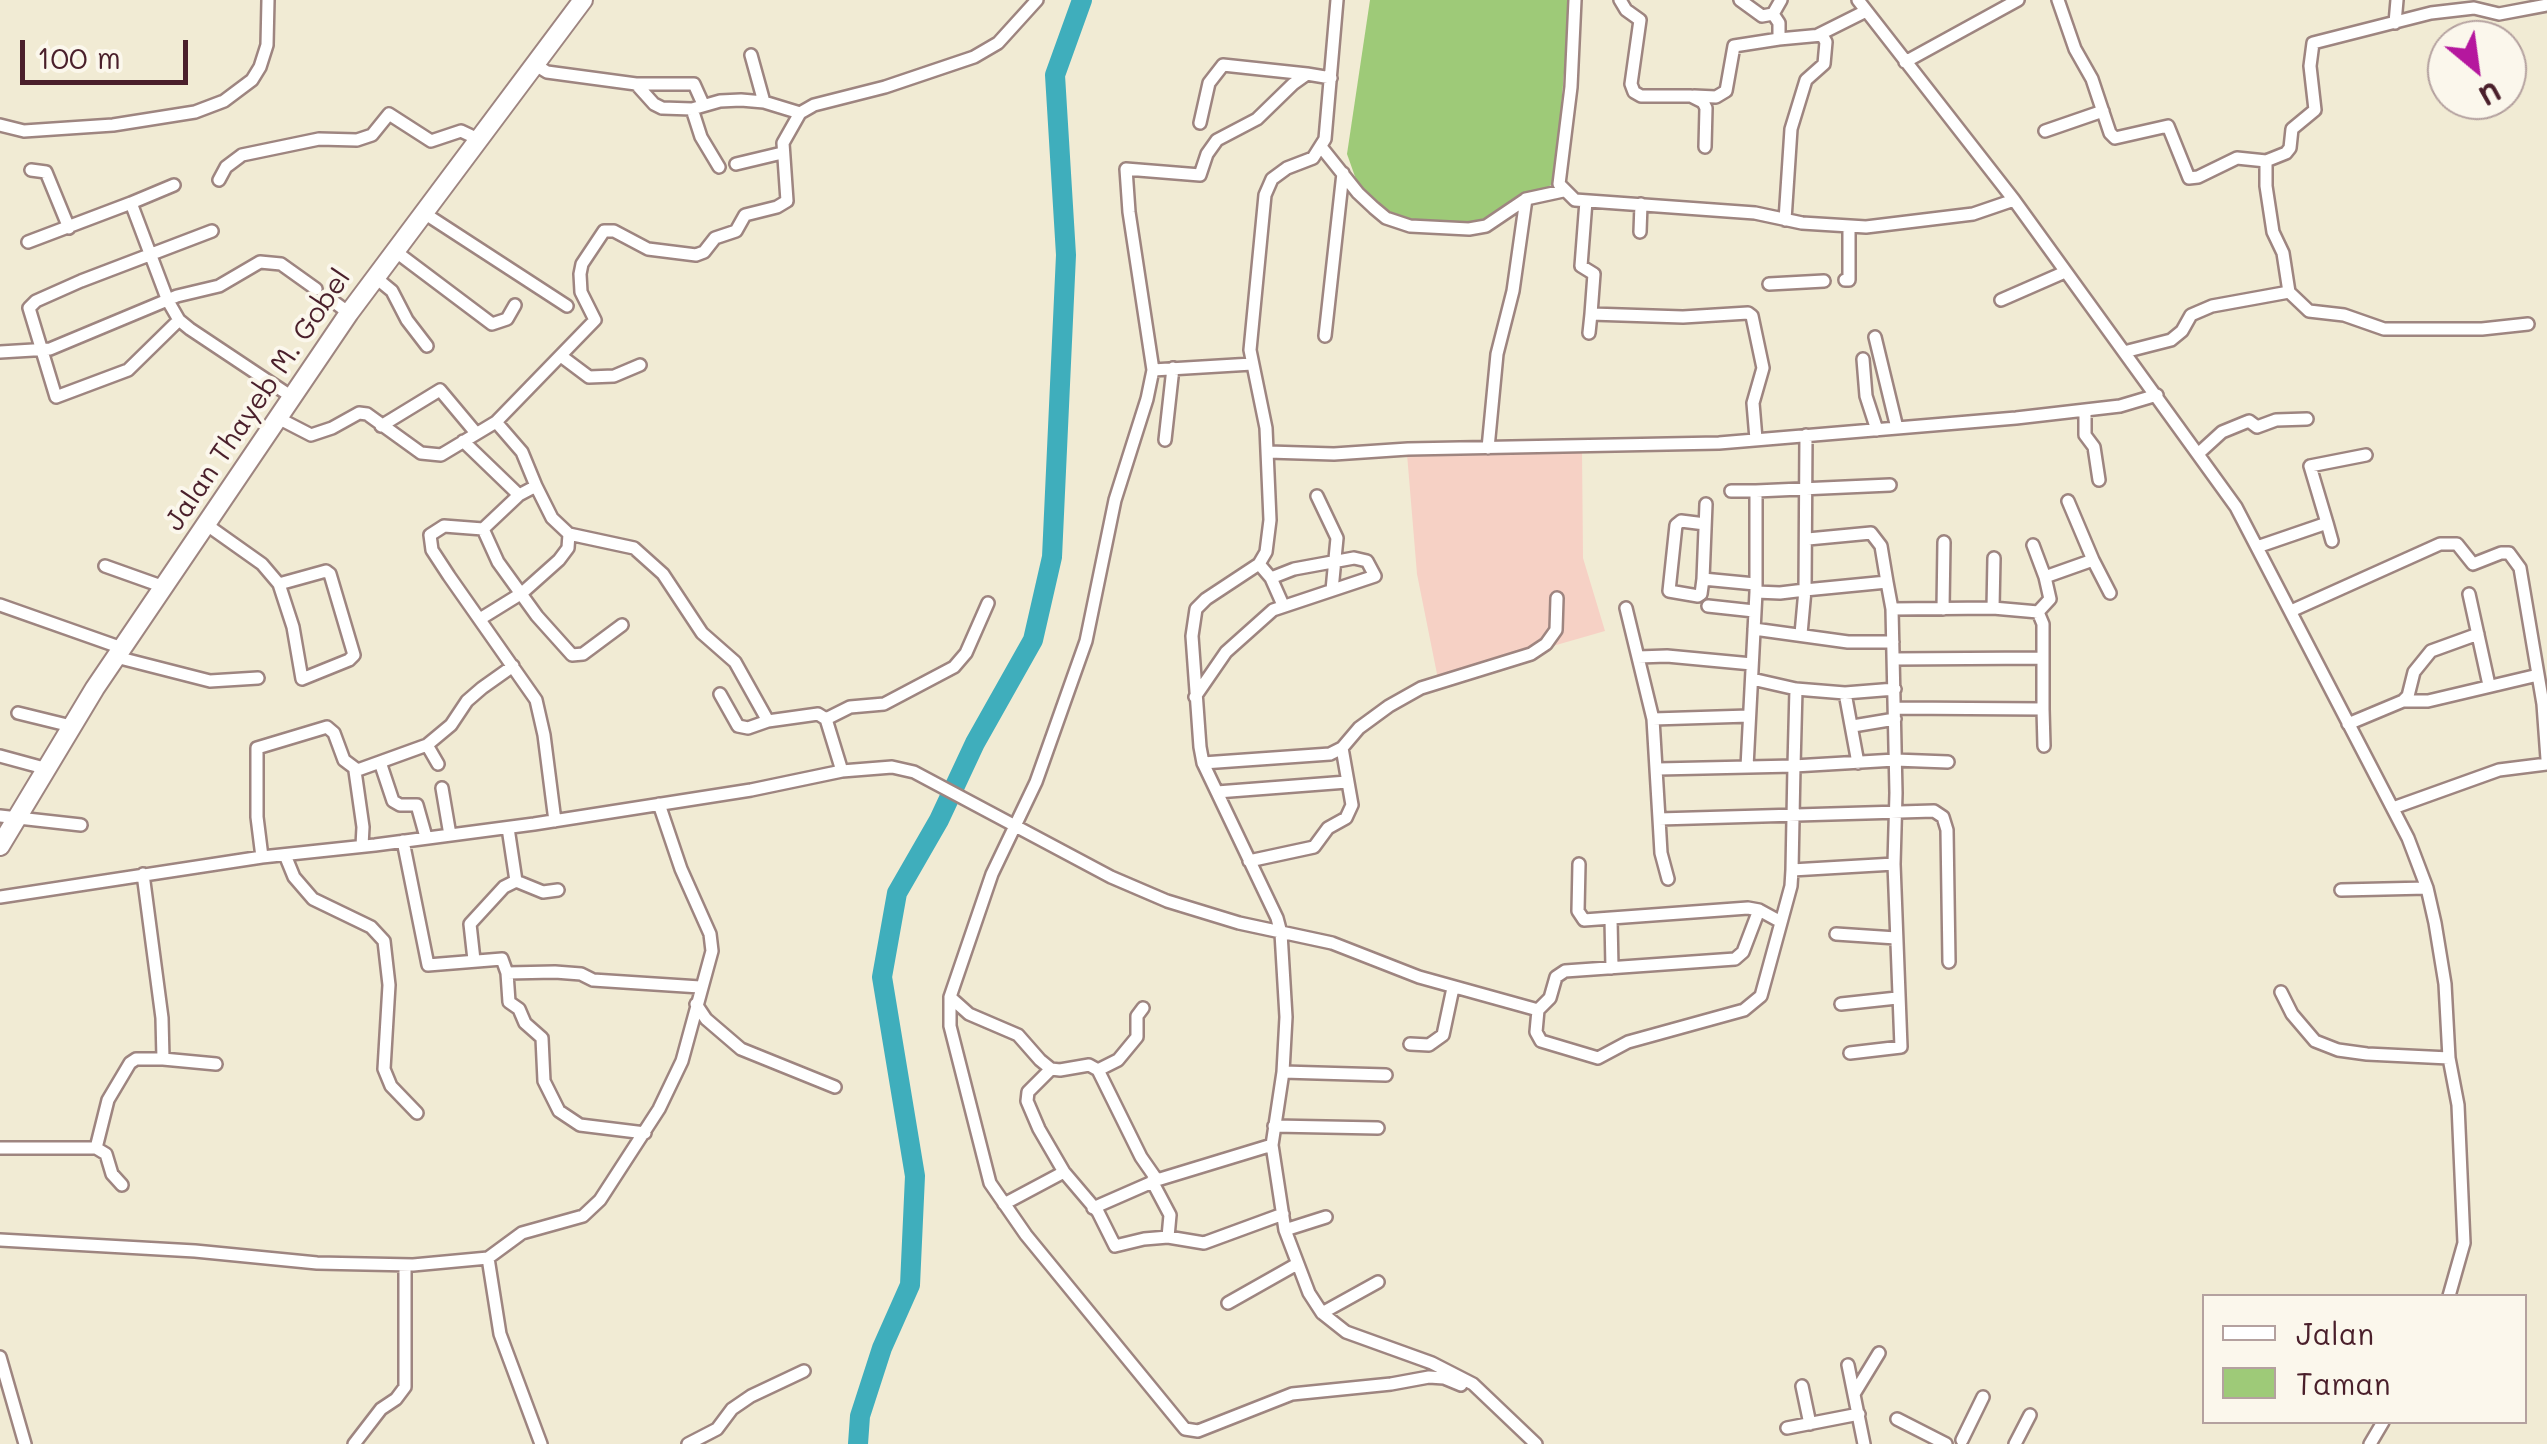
<!DOCTYPE html>
<style>
body{margin:0}
#map{position:relative;width:2547px;height:1444px;overflow:hidden;background:#f1ebd4;font-family:Mali,sans-serif}
canvas{display:block}
.legend{position:absolute;left:2202px;top:1294px;width:325px;height:130px;box-sizing:border-box;background:#fbf7ec;border:2px solid #b4a19f;margin:0;padding:12px 18px;list-style:none;font-size:30px;color:#4a1f2b}
.legend li{display:flex;align-items:center;gap:20px;height:50px}
.legend b{width:50px;border:2px solid #b4a19f}
.north{position:absolute;left:2427px;top:20px;width:100px;height:100px;box-sizing:border-box;background:#fbf7ec;border:2px solid #b4a19f;border-radius:50%;rotate:151deg;font-size:28px;font-weight:700;line-height:40px;text-align:center;color:#4a1f2b}
.north::after{content:'';display:block;margin:auto;width:35px;height:45px;background:#b5179e;clip-path:polygon(50% 0,100% 100%,50% 72%,0 100%)}
.scale{position:absolute;left:20px;top:40px;width:168px;height:45px;box-sizing:border-box;border:5px solid #4a1f2b;border-top:0;padding-left:12px;font-size:30px;line-height:35px;white-space:nowrap;color:#4a1f2b;-webkit-text-stroke:8px #fbf7ec;paint-order:stroke}
</style>
<div id="map">
<canvas width="2547" height="1444"></canvas>
<ul class="legend">
<li><b style="height:12px;background:#fff"></b>Jalan</li>
<li><b style="height:28px;background:#9eca78"></b>Taman</li>
</ul>
<div class="north">U</div>
<div class="scale">100 m</div>
</div>
<script>
const c = document.querySelector('canvas').getContext('2d');
c.lineJoin = 'round';
function fillPath(path, color) {
  c.fillStyle = color;
  c.fill(path, 'evenodd');
}
function poly(rows) {
  const path = new Path2D();
  for (const r of rows) {
    path.moveTo(r[0], r[1]);
    for (let i = 2; i < r.length; i += 2) path.lineTo(r[i], r[i + 1]);
  }
  return path;
}
function stroke(path, color, width, dash) {
  c.strokeStyle = color;
  c.lineWidth = width;
  c.lineCap = dash ? 'butt' : 'round';
  c.setLineDash(dash || []);
  c.stroke(path);
}
function label(font, color, halo, rows, align = 'center') {
  c.font = font + ' Mali,sans-serif';
  c.lineWidth = 8;
  c.setLineDash([]);
  c.textBaseline = 'middle';
  c.strokeStyle = halo;
  c.fillStyle = color;
  for (const [text, x, y, turn = 0] of rows) {
    c.save();
    c.translate(x, y);
    c.rotate((+turn || 0) * Math.PI / 180);
    c.textAlign = isNaN(turn) ? turn : align;
    if (halo) c.strokeText(text, 0, 0);
    c.fillText(text, 0, 0);
    c.restore();
  }
}
const built = poly([
 [1582,451,1583,558,1605,631,1438,679,1417,574,1407,454]
]);
const green = poly([
 [1370,0,1570,0,1555,182,1496,223,1462,228,1411,223,1379,207,1358,185,1347,154]
]);
const river = poly([
 [858,1444,860,1416,882,1348,910,1285,915,1176,882,977,897,893,939,820,975,743,1033,640,1052,557,1066,255,1055,75,1082,0]
]);
const street = poly([
 [1337,0,1325,139,1313,158,1287,168,1272,179,1265,195,1250,350,1266,428,1270,520,1266,552,1259,564,1206,599,1196,609,1192,636,1200,747,1203,763,1277,918,1281,933,1286,1017,1283,1072,1272,1145,1285,1230,1309,1293,1322,1313,1346,1332,1432,1363,1473,1384,1536,1444],
 [1575,0,1571,87,1559,184,1575,200,1755,213,1802,223,1866,227,1973,214,2014,200],
 [1620,0,1626,10,1640,20,1631,84,1634,92,1641,96,1691,96,1703,102,1706,108,1705,147],
 [1740,0,1762,16,1773,14,1781,0],
 [1858,0,2014,200,2236,507,2408,838,2427,888,2435,923,2445,984,2449,1058,2458,1105,2464,1243,2449,1296],
 [2058,0,2075,49,2092,79,2110,133,2115,138,2168,126,2189,178,2198,177,2237,158,2266,161],
 [1773,14,1779,23,1779,39,1822,35,1826,42,1824,64,1806,80,1791,129,1785,220],
 [2395,23,2397,0],
 [1818,35,1866,11],
 [751,55,764,102],
 [1905,62,2018,0],
 [534,64,547,72,636,84,694,84,703,104],
 [636,84,654,104,662,108,692,109,720,101,741,100,764,102,800,113,814,105,885,87,974,57,998,43,1037,0],
 [1694,96,1716,97,1726,91,1734,46,1779,39],
 [692,109,701,137,719,167],
 [1200,123,1209,83,1223,65,1307,74],
 [0,125,24,131,113,125,195,112,224,101,252,80,260,67,267,45,268,0],
 [2045,131,2103,111],
 [1322,148,1358,193,1374,208,1386,218,1410,226,1469,229,1486,226,1526,199],
 [736,164,782,153],
 [31,170,46,172,69,228],
 [219,180,226,167,242,155,319,139,357,140,372,135,389,114,431,141,461,131,478,139],
 [174,185,131,203,168,301,179,320,190,329,292,397],
 [1586,201,1581,266,1594,274,1591,314,1683,317,1748,313,1752,316,1763,368,1753,403,1756,439],
 [424,213,567,306],
 [1640,232,1641,204],
 [28,242,131,203],
 [395,251,492,324,507,319,515,305],
 [375,277,392,291,407,320,427,346],
 [1845,280,1849,280,1849,226],
 [1769,284,1824,281],
 [2289,292,2283,253,2273,232,2266,186,2266,161,2286,153,2290,148,2292,129,2315,110,2310,66,2313,43,2431,13,2474,8,2499,14,2547,5],
 [330,299,349,313],
 [2001,300,2065,272],
 [179,320,128,370,56,397,29,308,36,301,81,281,212,231],
 [1589,333,1591,314],
 [1325,336,1343,173],
 [1875,337,1897,428],
 [0,352,50,349,177,296,219,286,260,262,281,264,316,289],
 [2124,352,2171,340,2182,331,2191,315,2212,306,2289,292,2309,311,2344,315,2384,329,2482,329,2528,324],
 [561,356,589,377,614,376,640,365],
 [1863,359,1866,396,1877,430],
 [1153,370,1252,364],
 [2085,410,2085,435,2094,447,2099,480],
 [278,418,311,435,332,428,359,413,367,414,421,453,441,455,496,422,595,320,581,292,580,274,582,264,604,231,614,231,648,249,696,255,704,252,715,238,736,231,745,215,777,207,787,201,783,143,800,113],
 [496,422,522,452,536,486],
 [381,426,440,390,476,433],
 [1806,435,1805,590,1887,582,1892,609,1896,793,1894,864,1901,1047,1850,1053],
 [1165,440,1173,368],
 [463,441,519,495],
 [1488,448,1497,354,1513,291,1526,199,1563,191],
 [1268,452,1334,454,1408,449,1719,443,2016,418,2120,406,2157,395],
 [2199,453,2222,432,2244,423,2249,421,2257,427,2276,420,2307,419],
 [1731,491,1756,491],
 [1317,496,1337,538,1332,590],
 [2068,501,2093,560],
 [2327,523,2332,541],
 [1705,524,1681,521,1676,525,1669,591,1698,596,1701,594,1703,579,1706,504],
 [207,525,262,564,279,584,293,627,302,679,349,660,354,655,330,574,326,571,279,584],
 [483,529,519,495,536,486,552,518,569,534,634,548,663,574,702,633,735,662,768,721,818,714,826,719,842,771],
 [1808,539,1871,533,1881,546,1887,582],
 [2033,545,2045,577],
 [2257,547,2327,523,2310,466,2366,455],
 [1259,564,1271,578,1283,605],
 [105,566,164,587],
 [1703,579,1755,584],
 [1756,592,1756,491,1890,485],
 [2469,594,2489,685],
 [0,605,122,648],
 [1708,606,1754,611],
 [1626,608,1653,719,1659,819],
 [1993,608,1994,558],
 [1892,609,1993,608,2038,612,2043,624,2043,709],
 [1943,609,1944,542],
 [2291,611,2440,544,2457,544,2473,564,2501,553,2509,553,2520,568,2543,704,2547,759],
 [2038,612,2050,599,2045,577,2093,560,2110,593],
 [480,619,522,593,559,560,568,548,569,534],
 [1754,629,1848,642,1893,642],
 [116,657,210,681,258,678],
 [1638,657,1667,656,1752,664],
 [1894,659,2042,658],
 [1752,679,1796,689,1845,693,1895,689],
 [1845,693,1858,763],
 [720,694,738,726,748,728,768,721],
 [1195,697,1226,652,1273,610,1375,576,1367,561,1354,558,1294,569,1271,578],
 [2403,701,2408,696,2414,672,2431,651,2478,634],
 [1895,708,2043,709,2044,746],
 [18,713,71,726],
 [826,719,850,707,884,704,954,667,966,653,988,603],
 [1653,719,1749,716],
 [2348,724,2403,701,2428,701,2538,675],
 [1853,726,1895,719],
 [427,745,438,764],
 [0,756,44,768],
 [1203,763,1330,754,1342,748,1359,728,1389,706,1421,688,1531,654,1546,644,1556,630,1557,598],
 [1747,767,1756,592,1780,593,1805,590,1801,634],
 [1658,769,1794,766,1796,689],
 [442,788,450,835],
 [1217,792,1347,782],
 [2393,808,2499,770,2547,764],
 [0,816,81,825],
 [555,821,544,735,536,700,449,576,432,550,430,535,444,526,483,529,498,562,537,616,572,655,583,654,622,625],
 [508,828,516,881],
 [426,837,417,805,400,805,393,801,380,762,427,745,451,725,467,701,482,688,513,666],
 [403,841,428,965,502,959,507,973,509,1002,519,1009,525,1023,542,1038,544,1081,559,1111,580,1125,645,1133],
 [362,846,363,827,355,771,380,762],
 [285,855,294,877,313,899,371,927,384,941,389,985,384,1069,391,1086,417,1113],
 [262,857,257,817,257,748,327,727,334,733,344,760,356,769],
 [1249,861,1314,847,1328,828,1346,818,1352,805,1342,748],
 [1579,864,1578,911,1584,920,1748,908,1759,910],
 [1792,870,1794,766,1895,760,1948,762],
 [143,874,162,1018,163,1059,216,1064],
 [1668,879,1661,853,1659,819,1934,811,1943,817,1947,830,1949,962],
 [2341,890,2427,888],
 [0,897,262,857,375,845,534,824,751,790,842,771,892,767,914,772,1111,877,1167,901,1239,923,1332,943,1419,977,1538,1010,1550,998,1556,977,1565,971,1735,959,1743,952,1759,910,1781,922],
 [1611,919,1612,968],
 [1836,934,1896,938],
 [474,960,470,924,504,887,516,881,543,892,558,890],
 [507,973,555,972,581,974,593,980,700,987],
 [2281,992,2292,1014,2315,1041,2338,1050,2367,1054,2449,1058],
 [950,997,950,1026,990,1183,1026,1235,1185,1429,1198,1431,1292,1394,1391,1384,1429,1377,1444,1378,1461,1385],
 [696,1004,706,1019,741,1049,835,1087],
 [1841,1004,1897,998],
 [1143,1008,1137,1016,1137,1037,1118,1060,1098,1070,1089,1065,1060,1070,1051,1069,1040,1060,1018,1035,969,1014,950,997,992,874,1036,782,1086,641,1115,500,1147,399,1153,370,1129,212,1126,169,1200,175,1207,154,1217,140,1257,119,1293,84,1307,74,1331,78],
 [1538,1010,1536,1032,1541,1041,1598,1058,1628,1042,1744,1010,1761,996,1791,886,1792,870,1894,864],
 [1410,1044,1429,1045,1443,1035,1453,988],
 [1051,1069,1028,1092,1027,1101,1039,1129,1064,1172],
 [1098,1070,1141,1157,1157,1180,1272,1145],
 [1283,1072,1386,1075],
 [1274,1126,1378,1128],
 [0,1148,96,1148,108,1100,130,1063,136,1059,163,1059],
 [96,1148,106,1154,112,1174,122,1185],
 [1152,1181,1170,1215,1168,1237],
 [1004,1204,1064,1172,1098,1212,1115,1246,1144,1239,1168,1237,1204,1243,1283,1214],
 [1093,1208,1157,1180],
 [1285,1230,1326,1217],
 [0,1240,195,1251,317,1263,413,1265,488,1258,522,1233,583,1216,600,1200,659,1109,682,1061,712,951,710,934,681,869,659,804],
 [488,1258,500,1334,541,1444],
 [1228,1303,1297,1264],
 [1322,1313,1378,1282],
 [0,1357,25,1444],
 [1848,1365,1864,1444],
 [1802,1386,1810,1424],
 [1854,1394,1879,1353],
 [1897,1419,1946,1444],
 [1787,1428,1859,1414],
 [1962,1440,1983,1397],
 [354,1444,381,1409,396,1399,405,1387,405,1266],
 [688,1444,717,1429,732,1409,751,1396,804,1371],
 [2015,1444,2030,1415],
 [2370,1444,2383,1422]
]);
const primary = poly([
 [0,846,95,688,349,313,583,0]
]);
const streetNames = [
 ["Jalan Thayeb M. Gobel",258,400,-56]
];
fillPath(built, '#f6d1c5');
fillPath(green, '#9eca78');
stroke(river, '#3faebc', 20);
stroke(street, '#9e8580', 16);
stroke(primary, '#9e8580', 22);
stroke(street, '#fff', 11);
stroke(primary, '#fff', 18);
label('28px', '#4a1f2b', '#fbf7ec', streetNames);
</script>
